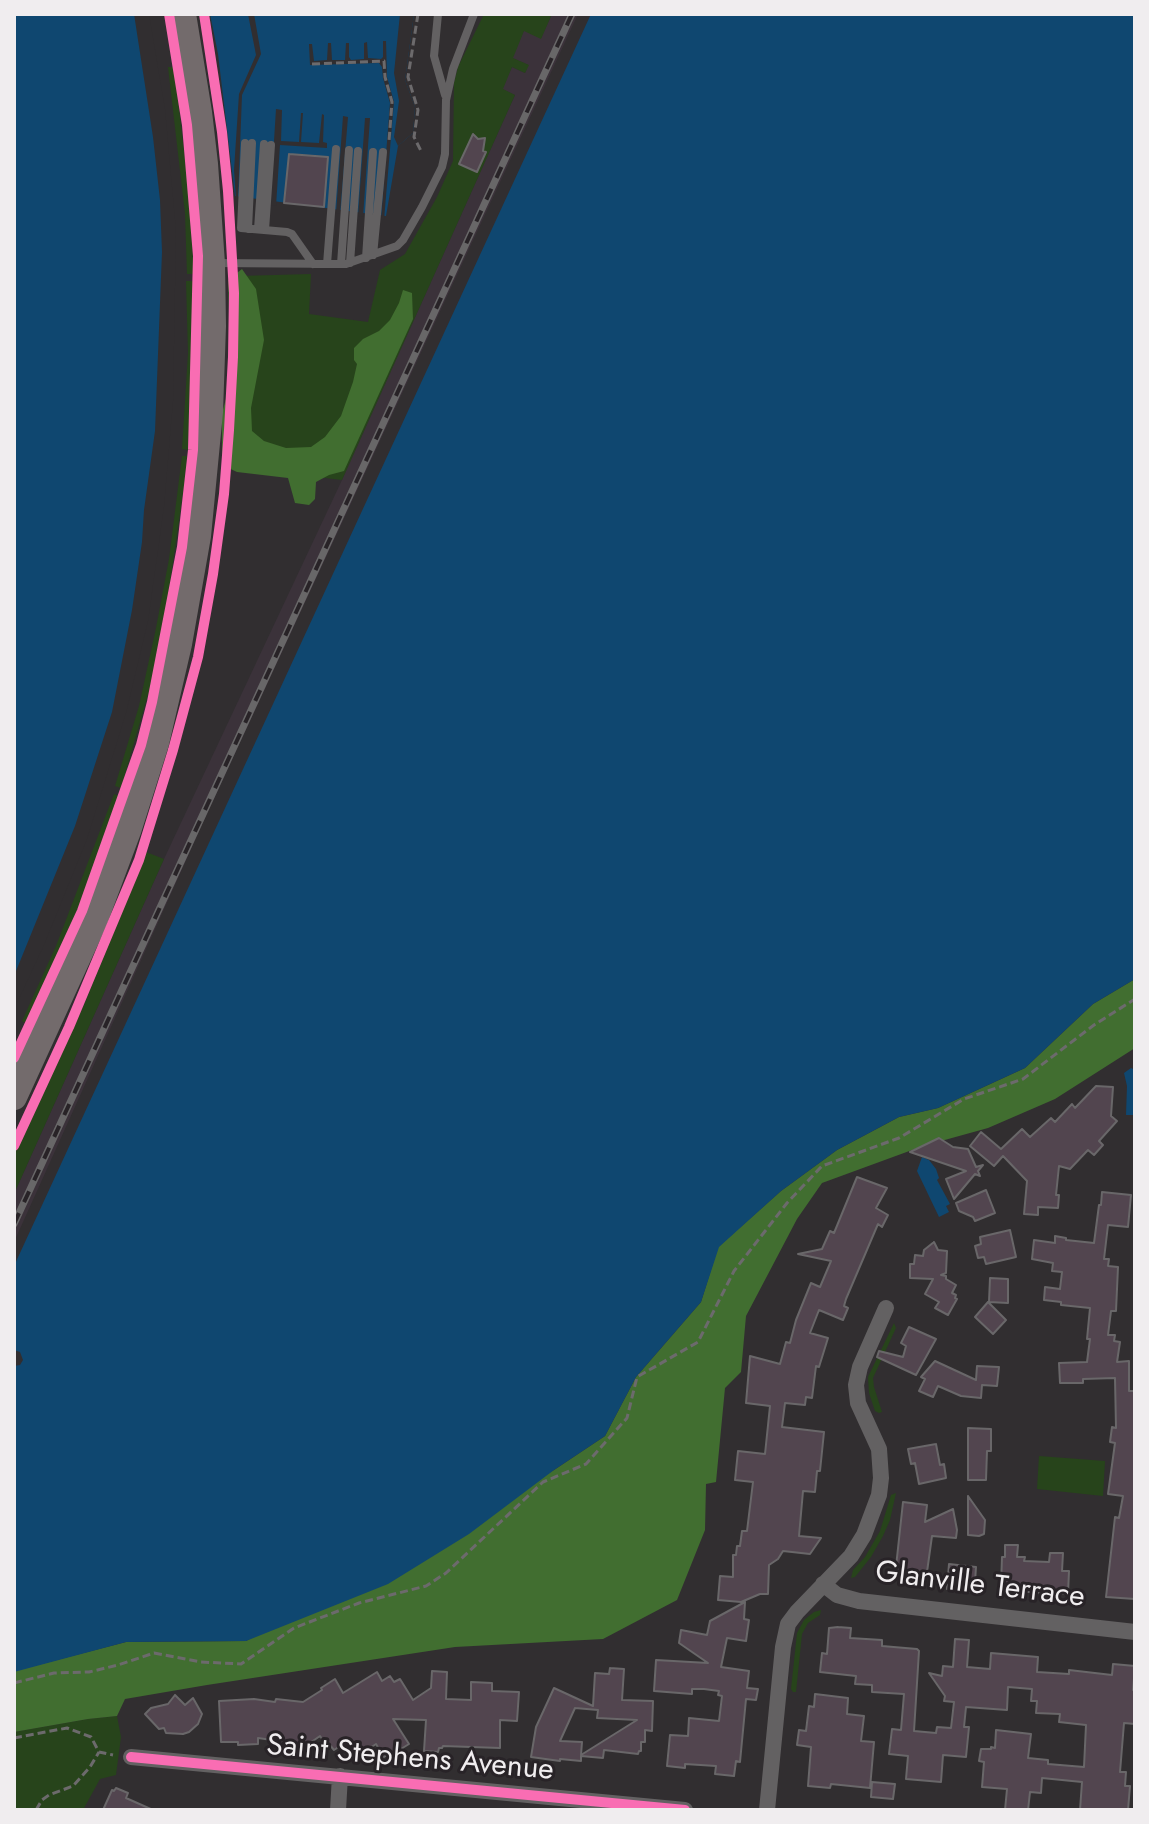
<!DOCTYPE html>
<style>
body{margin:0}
#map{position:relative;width:1149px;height:1824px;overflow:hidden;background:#312e30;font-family:Jost,sans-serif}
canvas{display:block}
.frame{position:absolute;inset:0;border:16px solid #f0edef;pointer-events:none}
</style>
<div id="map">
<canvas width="1149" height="1824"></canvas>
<div class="frame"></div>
</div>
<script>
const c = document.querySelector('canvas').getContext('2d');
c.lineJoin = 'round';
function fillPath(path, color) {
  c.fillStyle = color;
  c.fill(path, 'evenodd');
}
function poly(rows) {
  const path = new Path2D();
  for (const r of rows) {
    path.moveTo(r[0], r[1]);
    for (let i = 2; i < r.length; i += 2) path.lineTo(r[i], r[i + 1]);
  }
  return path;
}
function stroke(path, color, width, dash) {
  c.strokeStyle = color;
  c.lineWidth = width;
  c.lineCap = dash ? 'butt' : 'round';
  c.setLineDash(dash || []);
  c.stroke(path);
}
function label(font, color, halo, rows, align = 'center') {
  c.font = font + ' Jost,sans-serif';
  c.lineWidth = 6;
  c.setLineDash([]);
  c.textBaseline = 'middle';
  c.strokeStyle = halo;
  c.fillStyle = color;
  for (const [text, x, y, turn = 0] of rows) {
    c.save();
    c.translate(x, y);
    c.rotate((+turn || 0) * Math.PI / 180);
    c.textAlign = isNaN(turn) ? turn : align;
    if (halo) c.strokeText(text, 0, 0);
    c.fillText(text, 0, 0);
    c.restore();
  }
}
const built = poly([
 [552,14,578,14,206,816,14,1242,14,1194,164,859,342,480,515,95,502,89,512,67,525,73,528,65,512,58,524,30,541,38]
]);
const green = poly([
 [484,14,552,14,541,39,524,31,513,58,529,65,525,73,512,67,503,89,515,95,342,480,230,467,238,276,311,274,309,314,368,322,380,270,405,254,437,197,453,161,454,83,458,67],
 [168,67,174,67,179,109,188,185,194,274,187,274,185,214],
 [186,281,193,281,193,352,188,450,182,449,188,353],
 [182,456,187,456,185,479,164,624,151,684,121,788,115,786,139,706,156,628,169,559],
 [114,794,119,796,93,874,27,1024,22,1021,56,946],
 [146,852,164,859,14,1194,14,1155,84,1005],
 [894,1323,896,1328,873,1378,874,1387,882,1412,879,1413,875,1411,869,1393,868,1377],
 [1039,1456,1105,1461,1103,1496,1037,1489],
 [896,1493,890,1520,883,1536,871,1557,855,1577,851,1578,853,1570,865,1557,880,1531,891,1495],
 [821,1610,820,1615,808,1623,802,1634,796,1692,793,1692,791,1689,797,1633,804,1620,814,1612],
 [117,1716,121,1737,116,1775,100,1779,83,1810,14,1810,14,1732,88,1719]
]);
const forest = poly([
 [242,269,256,289,264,340,251,408,252,431,264,441,286,448,311,447,325,437,341,416,353,382,357,364,354,360,354,348,363,339,379,331,390,320,399,303,403,290,412,293,413,319,344,471,329,475,316,482,315,499,309,505,295,503,288,478,237,472,222,465,222,413,229,388,230,337,228,280],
 [1135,979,1135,1048,1055,1099,988,1128,923,1146,822,1183,797,1219,746,1316,741,1372,725,1388,716,1482,706,1484,705,1530,677,1600,603,1639,455,1647,207,1685,125,1699,117,1716,88,1719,14,1732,14,1671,126,1642,246,1641,554,1470,605,1436,636,1377,701,1302,718,1247,781,1191,837,1150,899,1117,938,1108,1025,1068,1093,1004]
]);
const water = poly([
 [14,14,148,14,166,132,169,401,122,712,14,999],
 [210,14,414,14,405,80,415,107,413,133,398,146,386,216,235,196,218,54],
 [591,14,1135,14,1135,979,1093,1004,1025,1068,938,1108,899,1117,837,1150,781,1191,719,1247,701,1302,636,1377,605,1436,554,1470,469,1534,388,1584,246,1641,126,1642,14,1672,14,1366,20,1365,23,1360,20,1352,14,1350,14,1266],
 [1131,1068,1135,1070,1134,1115,1126,1115,1127,1086,1124,1073],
 [922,1157,929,1160,936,1169,939,1178,937,1180,950,1204,946,1206,949,1212,939,1217,917,1171]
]);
const pier = poly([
 [134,14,149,14,165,109,176,231,173,401,164,507,148,621,126,713,87,839,44,945,18,1001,14,1003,14,976,75,826,112,712,132,610,142,542,144,510,155,431,162,252,160,200,153,137],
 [248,14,254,14,261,54,242,95,238,200,236,200,234,170,239,94,256,55],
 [400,14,414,14,405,80,415,107,413,133,398,146,394,137,399,101,394,73],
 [383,41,386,41,387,77,394,102,384,220,381,219,390,103,383,78,382,67,379,63,310,65,309,44,312,44,314,61,327,60,328,43,331,43,332,60,345,60,346,43,349,43,349,57,351,60,364,59,364,43,367,42,368,58,381,59,383,57],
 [276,109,282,110,281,141,299,142,301,113,303,113,301,142,319,143,322,114,324,115,323,142,327,143,327,148,280,145,276,206,270,205],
 [343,116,348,117,340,214,336,213],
 [365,118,370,118,363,217,358,216]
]);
const building = poly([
 [473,134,478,139,485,138,483,151,486,152,477,172,459,164,473,134],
 [289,154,328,157,324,207,284,203,289,154],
 [1096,1086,1113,1087,1111,1116,1117,1121,1099,1141,1103,1145,1094,1155,1088,1150,1070,1169,1059,1166,1056,1195,1059,1195,1058,1208,1038,1207,1038,1215,1024,1214,1027,1181,1003,1156,994,1166,970,1146,981,1132,1001,1149,1022,1129,1030,1137,1051,1118,1055,1122,1072,1104,1075,1108,1096,1086],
 [939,1138,953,1147,968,1149,976,1167,983,1165,978,1171,980,1176,975,1174,954,1199,946,1179,966,1171,910,1152,939,1138],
 [857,1177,887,1188,876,1208,888,1215,882,1227,878,1224,846,1299,844,1306,848,1308,843,1320,819,1310,810,1333,828,1338,819,1367,816,1366,812,1398,806,1397,805,1405,785,1403,782,1427,824,1432,820,1471,817,1471,815,1492,803,1491,799,1536,821,1538,810,1554,783,1551,778,1559,769,1565,768,1594,760,1594,741,1602,718,1600,720,1576,733,1577,733,1555,736,1555,737,1546,740,1546,742,1531,747,1531,753,1482,735,1480,738,1451,765,1454,770,1406,746,1403,750,1356,780,1364,786,1342,790,1343,796,1320,811,1283,820,1287,831,1261,798,1254,822,1249,830,1231,834,1233,857,1177],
 [986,1190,995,1213,975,1221,973,1217,959,1211,956,1203,986,1190],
 [1102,1192,1131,1195,1128,1227,1108,1225,1104,1259,1109,1259,1108,1266,1118,1267,1116,1311,1111,1311,1108,1335,1115,1335,1114,1341,1120,1342,1117,1362,1129,1361,1129,1391,1135,1391,1135,1599,1106,1597,1115,1517,1119,1518,1123,1496,1108,1494,1115,1443,1110,1442,1112,1427,1116,1428,1115,1378,1083,1379,1083,1383,1060,1383,1059,1363,1087,1362,1090,1339,1087,1339,1090,1308,1061,1305,1061,1302,1044,1300,1045,1287,1060,1289,1062,1272,1052,1271,1053,1263,1032,1259,1034,1240,1055,1243,1055,1236,1066,1238,1066,1240,1094,1243,1099,1205,1101,1205,1102,1192],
 [1010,1230,1016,1257,986,1264,984,1257,978,1258,975,1246,981,1244,980,1237,1010,1230],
 [934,1242,938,1250,947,1251,946,1273,941,1275,946,1276,946,1279,956,1285,952,1293,956,1295,955,1298,957,1299,948,1315,935,1308,939,1302,925,1294,933,1279,910,1278,910,1264,914,1264,915,1255,923,1256,924,1250,934,1242],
 [990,1278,1008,1279,1008,1303,989,1302,990,1278],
 [988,1302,1006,1320,993,1334,975,1317,988,1302],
 [909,1327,936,1339,916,1375,877,1357,879,1351,903,1357,906,1346,901,1343,909,1327],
 [935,1361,976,1380,977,1366,999,1367,997,1386,982,1385,981,1398,961,1396,938,1386,933,1397,919,1391,925,1379,921,1377,935,1361],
 [968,1428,991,1429,991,1451,987,1451,986,1480,968,1480,968,1428],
 [936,1444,940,1465,944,1464,946,1478,919,1484,915,1463,911,1464,908,1449,936,1444],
 [968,1496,985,1520,984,1534,979,1536,968,1535,968,1496],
 [903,1502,927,1505,925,1522,953,1509,957,1530,956,1538,932,1536,927,1572,923,1571,922,1580,895,1576,903,1502],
 [1005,1545,1018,1545,1017,1557,1025,1557,1024,1561,1049,1562,1050,1553,1063,1553,1062,1571,1069,1571,1068,1594,1010,1591,1010,1587,1001,1586,1002,1557,1005,1557,1005,1545],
 [949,1564,976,1567,975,1582,971,1581,970,1592,947,1589,949,1564],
 [745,1602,744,1619,749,1620,746,1641,727,1638,721,1667,749,1671,747,1688,758,1689,756,1700,746,1699,740,1762,736,1761,734,1776,715,1774,716,1766,685,1764,685,1768,667,1766,670,1735,688,1736,689,1718,719,1721,722,1696,718,1695,719,1691,704,1689,692,1689,692,1694,654,1691,656,1660,708,1663,679,1643,681,1630,707,1635,710,1621,745,1602],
 [838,1627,851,1628,850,1638,882,1640,882,1646,917,1649,919,1651,914,1731,936,1733,937,1727,951,1728,954,1702,944,1701,945,1696,929,1673,942,1676,943,1666,953,1667,955,1639,969,1640,967,1667,990,1669,991,1653,1038,1657,1037,1672,1069,1674,1069,1670,1112,1675,1113,1664,1135,1666,1133,1690,1135,1690,1135,1724,1124,1723,1120,1772,1126,1772,1125,1786,1130,1786,1128,1810,1080,1810,1082,1782,1042,1778,1041,1793,1030,1792,1028,1810,1005,1810,1007,1789,982,1787,984,1762,979,1761,981,1749,991,1749,991,1747,995,1748,996,1730,1031,1734,1028,1758,1048,1760,1048,1764,1084,1767,1086,1725,1059,1722,1060,1714,1036,1713,1037,1701,1031,1701,1032,1689,1008,1687,1007,1710,966,1707,964,1727,969,1727,966,1757,943,1755,941,1782,906,1779,908,1756,889,1754,892,1729,901,1730,904,1694,872,1692,872,1685,855,1684,856,1676,820,1672,822,1653,827,1654,829,1628,838,1627],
 [610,1668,624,1669,622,1700,653,1701,652,1731,645,1730,645,1742,641,1742,641,1751,639,1751,638,1754,604,1750,603,1758,581,1756,581,1761,560,1759,560,1761,531,1757,536,1727,554,1688,593,1706,595,1673,609,1674,610,1668],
 [575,1708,598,1710,597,1718,637,1720,581,1755,582,1742,560,1741,575,1708],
 [432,1671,447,1672,446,1699,471,1700,471,1682,492,1683,492,1691,519,1692,517,1721,500,1720,500,1748,443,1746,442,1748,439,1748,438,1752,424,1751,426,1720,393,1719,409,1744,388,1757,387,1755,384,1757,376,1744,361,1754,359,1750,355,1752,348,1741,334,1750,329,1744,327,1746,320,1736,307,1745,258,1738,258,1744,238,1745,238,1742,221,1742,219,1701,254,1699,275,1702,276,1699,303,1702,322,1690,321,1688,335,1679,343,1693,377,1672,382,1681,390,1676,394,1682,400,1679,413,1700,431,1688,432,1671],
 [815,1694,848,1698,847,1714,864,1716,861,1741,874,1742,870,1788,831,1784,830,1788,808,1786,811,1747,797,1745,799,1730,806,1731,809,1706,814,1707,815,1694],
 [175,1695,185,1705,193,1698,202,1714,198,1724,189,1732,183,1734,166,1733,164,1728,159,1729,145,1714,151,1708,168,1704,175,1695],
 [872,1782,895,1784,893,1799,871,1797,872,1782],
 [116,1788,128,1793,126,1798,153,1810,103,1810,112,1790,114,1791,116,1788]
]);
const path = poly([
 [418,14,408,77,418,110,414,137,421,151],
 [312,64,384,61,385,77,392,102,389,141],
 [14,1683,54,1673,89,1672,118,1665,154,1653,201,1662,241,1664,294,1628,359,1603,426,1586,446,1573,543,1482,586,1464,627,1418,637,1377,698,1342,734,1271,787,1203,822,1166,899,1138,964,1099,1023,1079,1094,1025,1135,999],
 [14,1738,67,1728,91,1737,99,1752,113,1755],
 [36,1810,42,1800,49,1795,73,1786,90,1767,99,1752]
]);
const lane = poly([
 [438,14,434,56,445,95],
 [245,143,241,228,287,232,292,234,313,264],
 [248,229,252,143],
 [258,229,264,144],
 [265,230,271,145],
 [373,255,383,152],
 [366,258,373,152],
 [214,263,346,264,397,246,403,240,422,207,442,167,445,154,446,100,453,69,474,14],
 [350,263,358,151],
 [327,264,336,149],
 [341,264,349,150]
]);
const street = poly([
 [823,1584,837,1595,859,1601,1135,1632],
 [131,1757,685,1810],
 [338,1810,340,1776],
 [767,1810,783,1647,788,1624,797,1612,851,1556,864,1535,879,1495,881,1478,879,1449,858,1403,856,1385,860,1367,886,1308]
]);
const primary = poly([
 [14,1097,94,922,128,831,156,743,179,644,198,536,210,412,213,326,212,264,205,164,199,112,183,14]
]);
const rail = poly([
 [14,1224,572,14]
]);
const cycleway = poly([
 [14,1058,82,911,141,745,152,702,182,547,193,450,198,256,187,125,169,14],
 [14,1146,69,1027,139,860,173,750,198,657,213,574,224,494,229,430,233,357,234,293,228,191,222,132,204,14],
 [131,1757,685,1810]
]);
const streetNames = [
 ["Glanville Terrace",980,1586,7],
 ["Saint Stephens Avenue",410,1759,5]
];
fillPath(built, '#3b323a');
fillPath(green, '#27441b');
fillPath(forest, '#416e30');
fillPath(water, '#0f4770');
fillPath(pier, '#312e30');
fillPath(building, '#52454f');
stroke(building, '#696769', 2);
stroke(path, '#6c6a6c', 3, [8, 4]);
stroke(lane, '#636162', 8);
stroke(street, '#636162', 16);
stroke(primary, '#736b6c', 26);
stroke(rail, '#686768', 7);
stroke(rail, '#282327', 4, [12]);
stroke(cycleway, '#f96db3', 10);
label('30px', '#f0edef', '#282327', streetNames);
</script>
